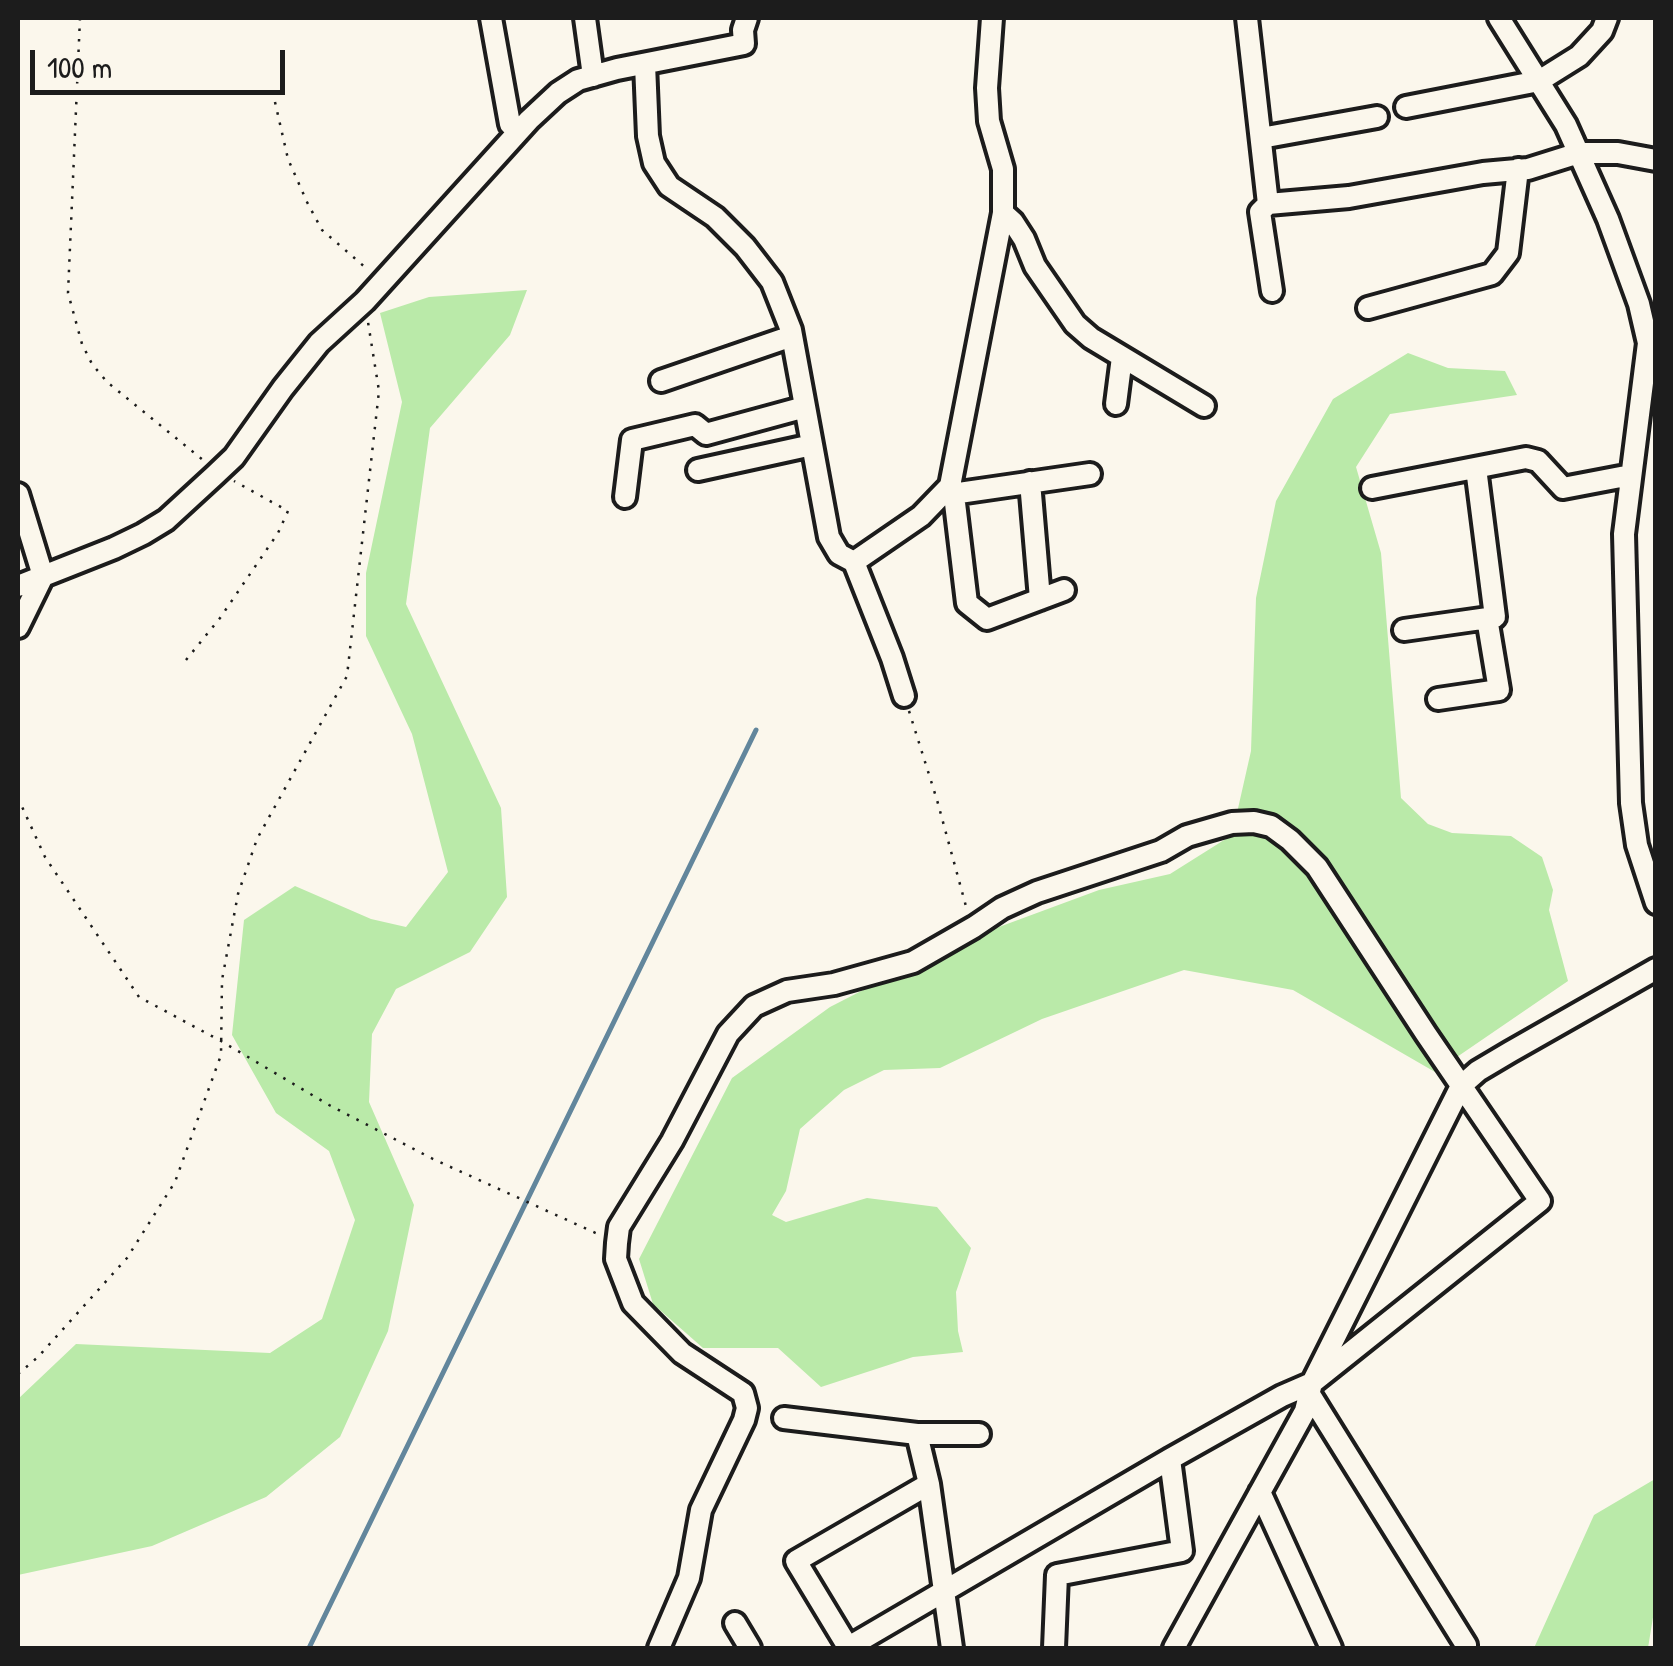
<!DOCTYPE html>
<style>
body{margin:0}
#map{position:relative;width:1673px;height:1666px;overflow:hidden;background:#fbf7ec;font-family:"Patrick Hand",sans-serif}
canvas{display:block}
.frame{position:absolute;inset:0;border:20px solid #1c1c1c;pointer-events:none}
.scale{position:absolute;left:30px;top:50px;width:255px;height:45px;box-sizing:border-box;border:5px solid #1c1c1c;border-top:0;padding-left:12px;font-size:30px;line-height:35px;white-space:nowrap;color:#1c1c1c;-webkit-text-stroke:8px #fbf7ec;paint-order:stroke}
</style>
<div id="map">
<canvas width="1673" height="1666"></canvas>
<div class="frame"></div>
<div class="scale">100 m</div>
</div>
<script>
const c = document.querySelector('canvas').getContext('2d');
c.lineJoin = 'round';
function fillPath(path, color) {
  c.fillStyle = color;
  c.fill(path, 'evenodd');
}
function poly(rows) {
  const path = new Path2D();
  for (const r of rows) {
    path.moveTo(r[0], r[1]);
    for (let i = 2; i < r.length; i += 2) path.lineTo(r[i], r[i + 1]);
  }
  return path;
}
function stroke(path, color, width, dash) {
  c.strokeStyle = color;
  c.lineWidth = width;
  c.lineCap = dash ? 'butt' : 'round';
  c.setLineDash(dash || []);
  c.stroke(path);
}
const green = poly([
 [527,290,510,335,430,428,406,604,501,808,507,897,470,952,396,989,372,1034,369,1102,414,1205,388,1331,340,1437,266,1497,152,1546,18,1575,18,1399,76,1344,270,1353,322,1319,355,1220,329,1151,276,1113,232,1035,244,920,295,886,371,919,406,927,448,872,412,734,366,636,366,573,402,402,380,313,429,297],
 [1408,353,1448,368,1505,371,1517,395,1390,414,1356,467,1381,553,1401,798,1428,824,1452,833,1511,836,1542,857,1553,890,1549,910,1568,981,1435,1072,1293,990,1184,970,1042,1019,940,1068,884,1070,844,1090,800,1129,786,1191,772,1215,786,1222,867,1198,937,1207,971,1248,956,1292,958,1331,963,1352,913,1357,821,1387,778,1348,703,1348,653,1304,639,1259,732,1078,830,1007,953,944,1099,890,1170,874,1232,835,1251,751,1256,598,1276,501,1333,399],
 [1655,1479,1655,1605,1648,1648,1534,1648,1594,1515]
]);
const stream = poly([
 [309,1648,756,730]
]);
const path = poly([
 [80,18,68,293,82,344,92,364,107,382,203,460],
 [275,102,288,159,307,202,322,230,366,268],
 [186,660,220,618,278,533,288,511,234,481],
 [909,711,937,800,967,910],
 [18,798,45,857,139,997,221,1041,329,1105,433,1159,600,1235],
 [18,1374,38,1357,127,1258,175,1182,221,1055,222,980,238,894,257,839,347,676,379,391,368,322]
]);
const minor = poly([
 [491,18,510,124,518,132],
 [585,18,593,76],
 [992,18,987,88,989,121,1003,169,1003,213,950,486,955,503,967,603,987,619,1064,590],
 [1247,18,1268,204,1349,197,1483,173,1528,169,1579,153,1618,153,1656,160],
 [1499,18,1566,125,1608,219,1639,304,1648,343,1624,534,1631,803,1637,845,1656,903],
 [645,64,648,136,654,163,669,186,715,217,745,247,772,282,791,330,829,537,839,554,854,562,921,516,950,486],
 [1406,107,1539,81,1579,56,1602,31,1607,18],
 [1261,138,1377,117],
 [1268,204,1260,212,1272,291],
 [1003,213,1013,222,1024,239,1035,266,1075,324,1091,338,1204,406],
 [1368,308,1492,274,1508,253,1518,169],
 [661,381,792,336],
 [1116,404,1122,357],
 [698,470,812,445],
 [1030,482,1040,599],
 [1372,488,1526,458,1538,461,1563,488,1631,475],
 [18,494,43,576,18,627],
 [952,494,1090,474],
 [625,497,632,440,695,425,706,434,805,407],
 [854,562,892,658,904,696],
 [18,586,114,548,143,534,166,520,215,475,234,457,283,388,319,343,365,301,529,120,558,93,578,80,617,69,744,44,743,30,747,18],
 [1404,630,1495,617,1476,468],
 [1438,699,1499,690,1487,618],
 [1309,1393,1466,1645,1465,1648],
 [784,1418,917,1434,979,1434],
 [917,1434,929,1484,952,1648],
 [1260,1492,1331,1648],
 [735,1623,750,1648],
 [848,1647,796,1561,929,1484],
 [659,1648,689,1578,701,1510,744,1420,747,1408,743,1393,682,1353,633,1303,616,1259,617,1243,619,1227,672,1141,728,1034,754,1006,787,991,834,984,913,962,974,927,1002,908,1037,892,1161,851,1187,836,1232,823,1254,822,1271,826,1290,840,1317,867,1426,1034,1540,1201,1312,1383,1282,1396,1170,1459,847,1648],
 [1054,1648,1057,1575,1182,1551,1170,1459],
 [1174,1648,1305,1411,1312,1383,1461,1086,1478,1071,1510,1052,1656,969]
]);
fillPath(green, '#baeaa9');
stroke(stream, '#62869c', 5);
stroke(minor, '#1c1c1c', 28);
stroke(path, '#1c1c1c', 2.5, [2.5, 8]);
stroke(minor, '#fbf7ec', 20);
</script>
